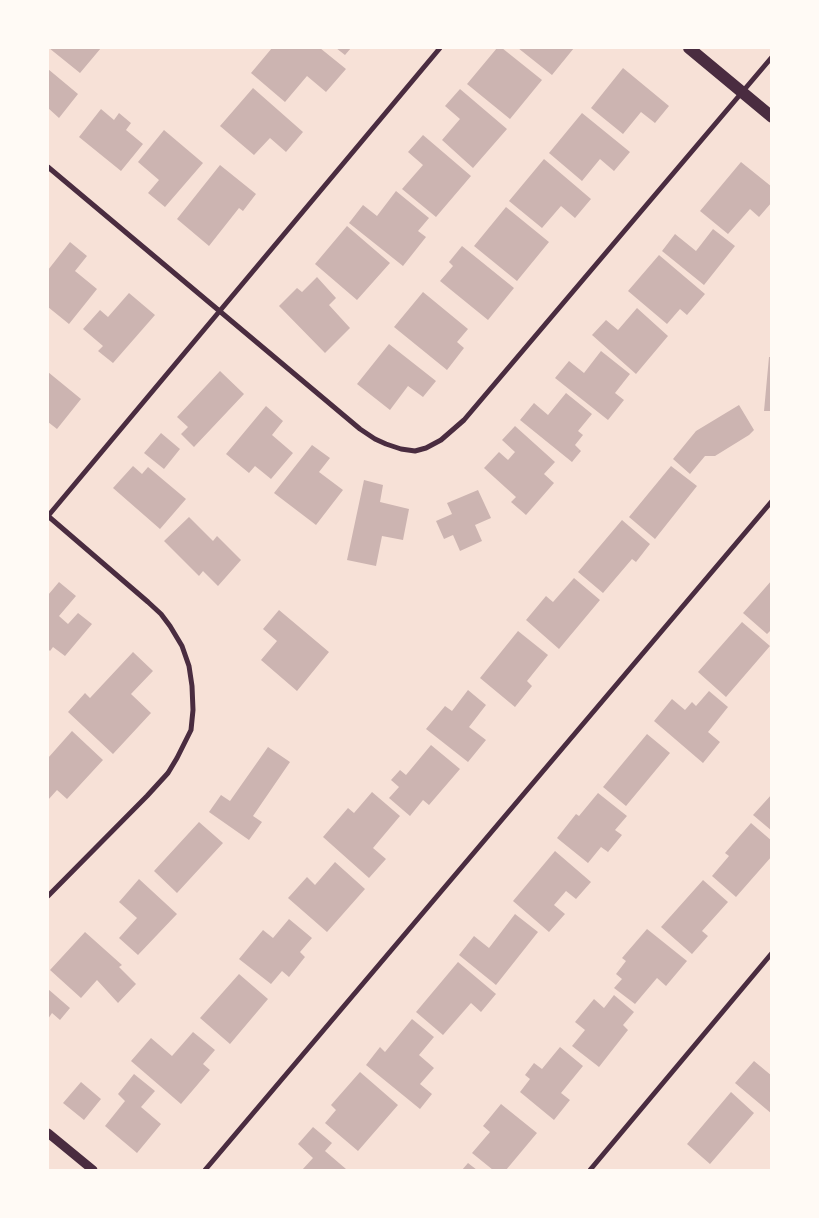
<!DOCTYPE html>
<style>
body{margin:0}
#map{position:relative;width:819px;height:1218px;overflow:hidden;background:#f7e1d7;font-family:Overpass,sans-serif}
canvas{display:block}
.frame{position:absolute;inset:0;border:49px solid #fffaf5;pointer-events:none}
</style>
<div id="map">
<canvas width="819" height="1218"></canvas>
<div class="frame"></div>
</div>
<script>
const c = document.querySelector('canvas').getContext('2d');
c.lineJoin = 'round';
function fillPath(path, color) {
  c.fillStyle = color;
  c.fill(path, 'evenodd');
}
function poly(rows) {
  const path = new Path2D();
  for (const r of rows) {
    path.moveTo(r[0], r[1]);
    for (let i = 2; i < r.length; i += 2) path.lineTo(r[i], r[i + 1]);
  }
  return path;
}
function stroke(path, color, width, dash) {
  c.strokeStyle = color;
  c.lineWidth = width;
  c.lineCap = dash ? 'butt' : 'round';
  c.setLineDash(dash || []);
  c.stroke(path);
}
const building = poly([
 [49,48,101,48,80,73],
 [272,48,320,48,346,69,326,92,307,76,285,102,251,73],
 [336,48,351,48,345,55],
 [497,48,502,48,542,80,510,119,467,84],
 [518,48,574,48,552,75],
 [623,68,669,106,655,123,641,112,623,134,591,108],
 [48,69,78,94,59,118,48,108],
 [253,88,303,132,286,152,270,138,254,155,220,126],
 [460,89,507,129,473,168,442,140,460,119,445,106],
 [101,109,114,120,119,113,131,123,126,130,143,144,121,171,79,137],
 [582,113,630,152,614,171,600,159,582,181,549,153],
 [164,130,203,163,165,207,148,193,159,180,138,162],
 [423,135,471,176,436,217,402,189,423,165,408,152],
 [544,159,591,199,575,218,561,206,542,228,509,201],
 [741,162,772,187,772,202,759,217,750,209,728,234,700,211],
 [220,165,256,194,243,211,239,208,209,246,177,219],
 [396,191,429,218,418,231,426,237,403,266,349,223,363,205,377,216],
 [506,207,549,242,517,281,474,246],
 [347,226,390,263,357,300,315,264],
 [713,229,735,246,704,285,662,251,675,234,696,251],
 [70,242,87,256,75,271,97,289,69,324,48,307,48,270],
 [462,246,514,288,488,320,440,281,453,266,449,262],
 [659,255,705,294,687,315,680,309,667,324,628,291],
 [317,277,336,298,329,305,350,328,325,353,279,306,297,288,302,292],
 [423,292,468,329,457,342,464,348,447,370,394,327],
 [129,293,155,315,113,363,98,351,103,346,83,329,100,310,108,317],
 [637,308,668,336,636,374,592,335,606,320,618,330],
 [389,344,436,381,423,397,408,386,390,410,357,384],
 [601,351,630,374,615,393,624,400,608,420,555,378,569,361,584,373],
 [769,357,772,357,772,411,764,411],
 [220,371,244,394,194,447,181,434,188,427,177,417],
 [48,372,81,399,57,429,48,422],
 [566,393,592,414,578,431,583,435,575,445,581,451,572,462,520,420,534,403,548,415],
 [739,405,754,430,749,435,715,456,705,456,690,474,673,459,696,431],
 [266,406,283,421,272,435,293,453,271,479,255,466,249,473,226,454],
 [515,426,555,462,544,474,554,483,526,515,511,502,516,497,484,468,499,452,508,460,515,452,502,440],
 [161,433,180,449,164,469,144,453],
 [312,445,330,458,319,472,343,490,316,525,274,493],
 [133,466,142,474,148,467,186,499,160,529,113,488],
 [671,466,697,486,655,539,629,517],
 [364,480,383,485,380,502,409,509,403,540,382,536,376,566,347,560],
 [478,490,491,518,475,525,482,541,460,551,453,535,444,539,436,521,452,514,447,503],
 [189,517,213,541,217,536,241,560,218,586,203,571,199,576,164,541],
 [622,520,650,544,636,562,632,559,603,593,578,572],
 [574,578,600,600,559,649,526,620,546,596,553,602],
 [772,580,772,629,767,634,743,613],
 [59,582,76,596,59,616,68,624,78,613,92,624,65,656,53,647,50,651,48,649,48,595],
 [279,610,329,652,297,691,261,660,277,641,263,629],
 [742,622,770,646,726,697,698,672],
 [518,631,548,655,527,681,532,686,515,707,480,678],
 [133,652,153,671,131,694,151,713,113,754,68,712,85,693,90,698],
 [468,690,486,705,469,727,486,740,468,762,426,729,445,706,452,711],
 [709,691,728,707,708,732,720,742,703,763,654,721,672,699,685,710,692,702,696,706],
 [72,731,103,760,67,799,57,790,48,800,48,758],
 [647,734,670,753,626,806,603,787],
 [431,745,460,769,429,805,423,800,410,816,389,798,399,787,391,780,400,770,406,775],
 [268,747,290,762,253,816,262,822,249,840,209,812,221,795,230,801],
 [372,792,400,816,373,848,386,859,369,878,323,837,348,808,354,813],
 [598,793,627,816,615,830,622,835,608,852,601,847,588,863,557,838,576,814,579,816],
 [772,794,772,831,753,815],
 [199,822,223,843,177,893,154,871],
 [751,823,772,841,772,856,736,897,712,876,729,856,725,853],
 [555,851,591,882,576,899,566,891,554,905,565,914,549,932,513,901],
 [335,862,365,889,327,932,288,898,307,877,315,885],
 [139,879,177,914,138,955,119,938,137,918,119,902],
 [703,880,728,902,702,931,708,936,692,954,661,927],
 [515,914,538,932,496,985,459,955,474,936,489,948],
 [289,919,312,938,300,952,305,957,289,977,282,971,271,984,239,959,263,930,273,938],
 [647,929,687,961,666,986,657,978,635,1004,614,988,622,979,616,974,626,961,622,958],
 [85,932,122,965,119,967,136,984,118,1003,97,980,81,998,50,970],
 [458,962,496,994,481,1012,471,1003,443,1035,416,1012],
 [239,974,268,999,230,1044,200,1018],
 [48,989,70,1008,60,1020,52,1013,48,1019],
 [614,995,634,1012,623,1025,628,1030,599,1067,572,1046,585,1030,575,1022,594,999,604,1008],
 [412,1019,434,1037,419,1055,434,1068,420,1084,432,1094,420,1109,366,1065,380,1047,385,1052],
 [193,1032,215,1050,203,1064,210,1070,181,1104,131,1061,151,1038,172,1056],
 [560,1047,583,1066,561,1093,570,1100,554,1120,520,1092,530,1079,525,1075,534,1063,542,1069],
 [754,1061,772,1076,772,1114,735,1083],
 [360,1072,398,1105,358,1151,325,1123,336,1110,331,1105],
 [134,1074,155,1091,141,1107,161,1124,137,1153,105,1126,125,1101,118,1094],
 [81,1082,101,1099,84,1120,63,1103],
 [731,1092,754,1113,710,1164,687,1144],
 [501,1104,537,1133,506,1170,493,1170,472,1153,490,1132,483,1126],
 [313,1127,332,1143,325,1151,346,1169,345,1170,302,1170,313,1158,298,1144],
 [468,1163,477,1170,462,1170]
]);
const minor = poly([
 [48,167,360,429,375,439,386,444,401,449,415,451,426,448,441,440,464,420,772,57],
 [48,516,440,48],
 [48,516,148,602,161,614,170,626,182,646,189,666,192,686,193,710,191,730,177,758,168,773,147,796,48,896],
 [205,1170,772,501],
 [590,1170,772,953]
]);
const tertiary = poly([
 [48,1133,93,1170]
]);
const primary = poly([
 [689,48,772,117]
]);
fillPath(building, '#ccb4b1');
stroke(minor, '#4a2c40', 5);
stroke(tertiary, '#4a2c40', 9);
stroke(primary, '#4a2c40', 12);
</script>
